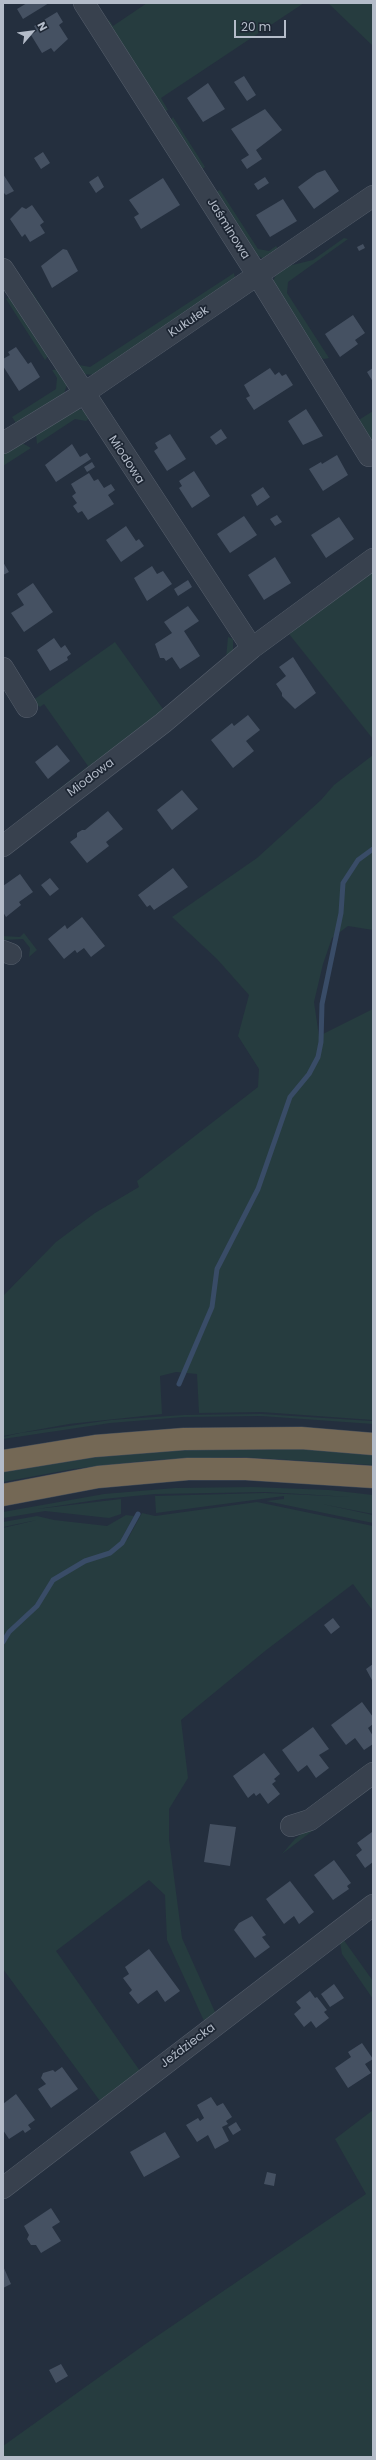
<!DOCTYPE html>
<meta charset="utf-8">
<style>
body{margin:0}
#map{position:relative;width:376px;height:2460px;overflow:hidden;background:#242f3e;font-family:Poppins,sans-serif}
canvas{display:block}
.frame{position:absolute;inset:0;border:4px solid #b4bcc9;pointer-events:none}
.north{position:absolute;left:12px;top:12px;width:40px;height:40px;-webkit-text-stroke:3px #1d2633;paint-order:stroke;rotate:62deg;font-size:11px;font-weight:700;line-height:16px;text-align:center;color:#b4bcc9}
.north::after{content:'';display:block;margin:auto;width:14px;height:18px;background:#b4bcc9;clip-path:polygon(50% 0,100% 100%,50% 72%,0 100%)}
.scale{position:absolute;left:234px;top:20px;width:52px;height:18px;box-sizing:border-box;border:2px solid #b4bcc9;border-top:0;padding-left:5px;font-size:12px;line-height:14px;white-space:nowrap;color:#b4bcc9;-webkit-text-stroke:3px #1d2633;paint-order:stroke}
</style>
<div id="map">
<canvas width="376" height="2460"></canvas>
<div class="frame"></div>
<div class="north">N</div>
<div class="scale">20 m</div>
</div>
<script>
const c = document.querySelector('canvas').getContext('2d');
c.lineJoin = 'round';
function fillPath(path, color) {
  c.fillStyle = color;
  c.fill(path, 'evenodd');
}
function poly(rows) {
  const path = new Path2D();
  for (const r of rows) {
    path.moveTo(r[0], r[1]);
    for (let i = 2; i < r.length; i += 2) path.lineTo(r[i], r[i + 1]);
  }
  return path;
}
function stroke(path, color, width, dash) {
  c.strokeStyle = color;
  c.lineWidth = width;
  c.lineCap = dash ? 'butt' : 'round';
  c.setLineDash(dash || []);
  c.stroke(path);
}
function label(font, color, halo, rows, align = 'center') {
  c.font = font + ' Poppins,sans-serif';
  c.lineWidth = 3.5;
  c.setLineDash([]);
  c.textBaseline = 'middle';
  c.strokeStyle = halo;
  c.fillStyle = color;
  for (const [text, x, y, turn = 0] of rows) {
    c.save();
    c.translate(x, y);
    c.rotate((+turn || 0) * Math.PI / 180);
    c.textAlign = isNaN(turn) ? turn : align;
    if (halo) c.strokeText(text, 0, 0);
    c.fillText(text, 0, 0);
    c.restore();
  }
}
const green = poly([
 [147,3,304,3,161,98,168,110,165,111,107,22,109,20,113,26],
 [328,3,373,3,373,46],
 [173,117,205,167,202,169,171,120],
 [220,190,258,249,269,251,276,246,281,252,265,260,257,255,216,192],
 [344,238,348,239,288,282,287,293,329,358,324,359,318,357,273,288,273,281,276,275,288,266,313,260],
 [234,273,236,284,95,375,81,374,28,294,32,292,79,365,90,367],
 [12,296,50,354,45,360,6,299],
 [60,369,67,385,63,396,18,426,12,417,56,389,57,378,52,370],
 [76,409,84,410,91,417,86,421,75,419,37,444,36,434],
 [373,411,373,455,354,423],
 [22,443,31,448,3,466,3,455],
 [373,572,373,739,289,634],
 [228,637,233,639,233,656,3,839,3,833,88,766,44,704,40,707,32,701,115,642,163,709,226,658],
 [373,755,373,930,348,926,332,938,323,964,314,1002,319,1036,373,1009,373,1420,261,1412,199,1413,197,1374,176,1372,160,1376,162,1414,69,1424,3,1436,3,1296,56,1242,95,1213,139,1187,137,1181,258,1087,259,1069,238,1036,249,995,217,959,172,917,257,858,321,800,334,785],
 [24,933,37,950,29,957,30,948,23,939,3,940,3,936,20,937],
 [261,1414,356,1420,373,1421,373,1424,261,1416,183,1417,110,1423,3,1439,3,1437,20,1433,111,1420,184,1415],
 [277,1447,373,1454,373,1465,240,1457,154,1460,73,1469,3,1482,3,1470,152,1449],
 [253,1487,329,1490,373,1495,373,1514,322,1504,373,1515,373,1523,266,1501,284,1499,284,1496,156,1513,155,1496,265,1493,351,1497,266,1492,155,1494,103,1499,37,1509,121,1499,121,1514,109,1518,45,1511,3,1518,3,1512,104,1494,175,1488],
 [257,1502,373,1526,373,1611,353,1584,265,1651,181,1720,188,1778,169,1809,169,1839,182,1938,215,2012,222,2007,222,2010,204,2021,167,1940,165,1895,149,1880,56,1951,140,2071,100,2101,3,1969,3,1528,37,1520,3,1527,3,1522,37,1516,54,1520,107,1526,126,1515,134,1516,122,1538,127,1540,142,1513,155,1516],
 [373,1780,373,1785,282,1854,295,1839],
 [343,1939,373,1981,373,1999,342,1954,340,1942],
 [373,2110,373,2457,3,2457,3,2446,144,2345,366,2194,335,2139]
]);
const stream = poly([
 [179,1384,212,1307,217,1269,258,1189,290,1097,309,1074,318,1057,321,1042,322,1004,341,913,343,883,358,860,373,849],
 [3,1642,9,1632,37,1606,53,1580,85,1561,110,1553,122,1543,138,1514]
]);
const building = poly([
 [27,3,49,3,23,19,17,9],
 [57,12,63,22,59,25,68,39,54,52,51,48,42,53,31,35,37,31,34,26],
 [244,76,256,95,247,101,234,82],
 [208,83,225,109,203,122,187,98],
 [265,109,282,130,256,150,262,159,247,169,241,160,249,155,231,129],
 [43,152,50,163,41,169,34,158],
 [325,170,339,191,314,209,298,187,317,173],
 [3,174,14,191,6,195,3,192],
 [98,176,104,187,96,193,89,182],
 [265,177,269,183,258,190,254,184],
 [163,178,180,205,141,229,134,217,139,214,129,200],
 [283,199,297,221,270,237,256,215],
 [32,205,44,222,40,225,45,233,30,242,25,234,22,237,10,219,22,207,26,209],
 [363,244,365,248,359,251,357,247],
 [63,249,67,250,78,271,52,288,41,266],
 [353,315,365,333,355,340,358,344,340,357,325,334],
 [16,347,28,364,31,362,40,377,19,391,3,366,3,359,10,355,8,352],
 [270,368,275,375,279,372,282,376,286,374,293,385,254,410,246,398,250,396,244,385],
 [373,368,373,382,367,372],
 [306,409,323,436,303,445,288,421],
 [221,429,227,438,216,445,210,437],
 [170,434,186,459,167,471,154,451,158,448,155,443],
 [72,444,80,457,87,453,91,459,56,482,45,465],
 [337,455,348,475,323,491,309,469,321,462,322,464],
 [92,462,95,467,87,472,84,467],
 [194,471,210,496,192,508,179,488,182,486,179,481],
 [89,473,94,481,98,479,104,488,111,484,115,490,108,495,114,504,88,520,82,511,78,513,73,506,77,503,72,496,76,493,71,484],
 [263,487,270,497,257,506,251,495],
 [277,515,282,522,275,526,270,519],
 [244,516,257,535,230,553,217,534],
 [339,517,354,539,326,558,311,535],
 [126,526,136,541,139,539,144,546,121,562,106,540],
 [275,557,291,583,264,600,248,575],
 [3,562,9,572,3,575],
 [152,566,157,574,163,571,172,584,147,601,134,578],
 [188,580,192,587,178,596,174,589],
 [33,583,53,612,24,632,11,613,24,605,17,594],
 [188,606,199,621,184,631,200,656,180,669,172,657,166,661,164,658,160,658,155,644,172,633,164,622],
 [54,638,61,648,65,645,71,654,67,657,68,660,50,671,37,650],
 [293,657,316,693,295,709,282,696,282,693,276,684,286,676,279,667],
 [248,715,260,730,246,741,254,751,233,768,211,740,232,723,234,726],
 [57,745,70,761,48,779,35,762],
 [182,790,198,809,172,830,157,810],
 [108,811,123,829,106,842,109,846,87,863,70,842,77,837,77,833,82,830,85,830],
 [173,868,188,887,154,910,150,905,147,907,138,895],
 [20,874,33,892,19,902,21,905,6,917,3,912,3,886],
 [50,878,59,889,50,896,41,885],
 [82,917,105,946,91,957,84,948,77,953,75,950,64,959,48,939,65,925,67,929],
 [333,1618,340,1627,331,1634,324,1625],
 [373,1664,373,1682,366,1669],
 [362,1702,373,1717,373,1724,368,1728,373,1736,373,1744,364,1750,355,1738,346,1745,331,1725],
 [313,1727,329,1749,319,1755,329,1768,316,1778,307,1765,298,1772,282,1750],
 [264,1753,280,1774,274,1779,276,1781,272,1784,280,1794,268,1804,260,1793,256,1796,254,1793,248,1798,233,1776],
 [210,1824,236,1827,230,1866,204,1862],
 [372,1832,373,1862,365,1868,356,1855,362,1850,357,1843],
 [334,1860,351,1883,347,1886,349,1889,333,1900,314,1875],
 [290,1881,314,1912,299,1924,294,1916,284,1924,266,1899],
 [252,1916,266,1935,262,1937,270,1947,255,1958,234,1930,239,1923],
 [149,1949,180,1991,165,2002,157,1990,138,2004,129,1993,132,1990,123,1978,129,1974,125,1967],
 [334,1984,344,1998,330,2007,321,1994],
 [310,1991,315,1998,317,1997,327,2010,324,2012,329,2018,316,2028,311,2021,304,2027,294,2014,301,2008,296,2002],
 [362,2043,373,2059,365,2064,371,2073,348,2088,335,2068,351,2057,348,2052],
 [62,2067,78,2089,51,2108,38,2089,46,2084,41,2078,43,2073,53,2070,55,2072],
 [16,2094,35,2120,28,2125,31,2129,25,2133,23,2130,9,2139,3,2130,3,2104],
 [211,2097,217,2106,223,2103,232,2117,226,2121,228,2124,222,2127,229,2141,215,2149,208,2135,197,2142,186,2125,198,2118,200,2121,204,2118,197,2105],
 [236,2122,241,2130,233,2135,228,2127],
 [165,2132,180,2157,144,2177,130,2152],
 [267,2172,276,2174,274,2186,264,2184],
 [51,2208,60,2222,52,2227,61,2241,41,2253,36,2245,31,2245,27,2239,29,2235,24,2226],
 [3,2266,11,2284,3,2288],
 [61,2364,68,2376,56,2383,49,2370]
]);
const minor = poly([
 [84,3,258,276,369,456],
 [3,269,252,648,163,723,3,846],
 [3,443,83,394,373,196],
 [252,648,373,559],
 [3,668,27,707],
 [3,951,11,954],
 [291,1826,310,1820,373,1773],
 [3,2188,373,1905]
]);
const motorway = poly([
 [3,1461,95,1446,184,1439,301,1438,373,1444],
 [3,1495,98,1477,188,1469,246,1469,373,1477]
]);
const streetNames = [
 ["Jaśminowa",228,229,58],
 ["Kukułek",189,322,-34],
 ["Miodowa",126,460,57],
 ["Miodowa",91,778,-37],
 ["Jeździecka",188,2046,-37]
];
fillPath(green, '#263c3f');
stroke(stream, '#394c67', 5);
fillPath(building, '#455162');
stroke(minor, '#565f6c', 22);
stroke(motorway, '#434c59', 23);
stroke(minor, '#38414e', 21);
stroke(motorway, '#746855', 22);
label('12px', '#b4bcc9', '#1d2633', streetNames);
</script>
